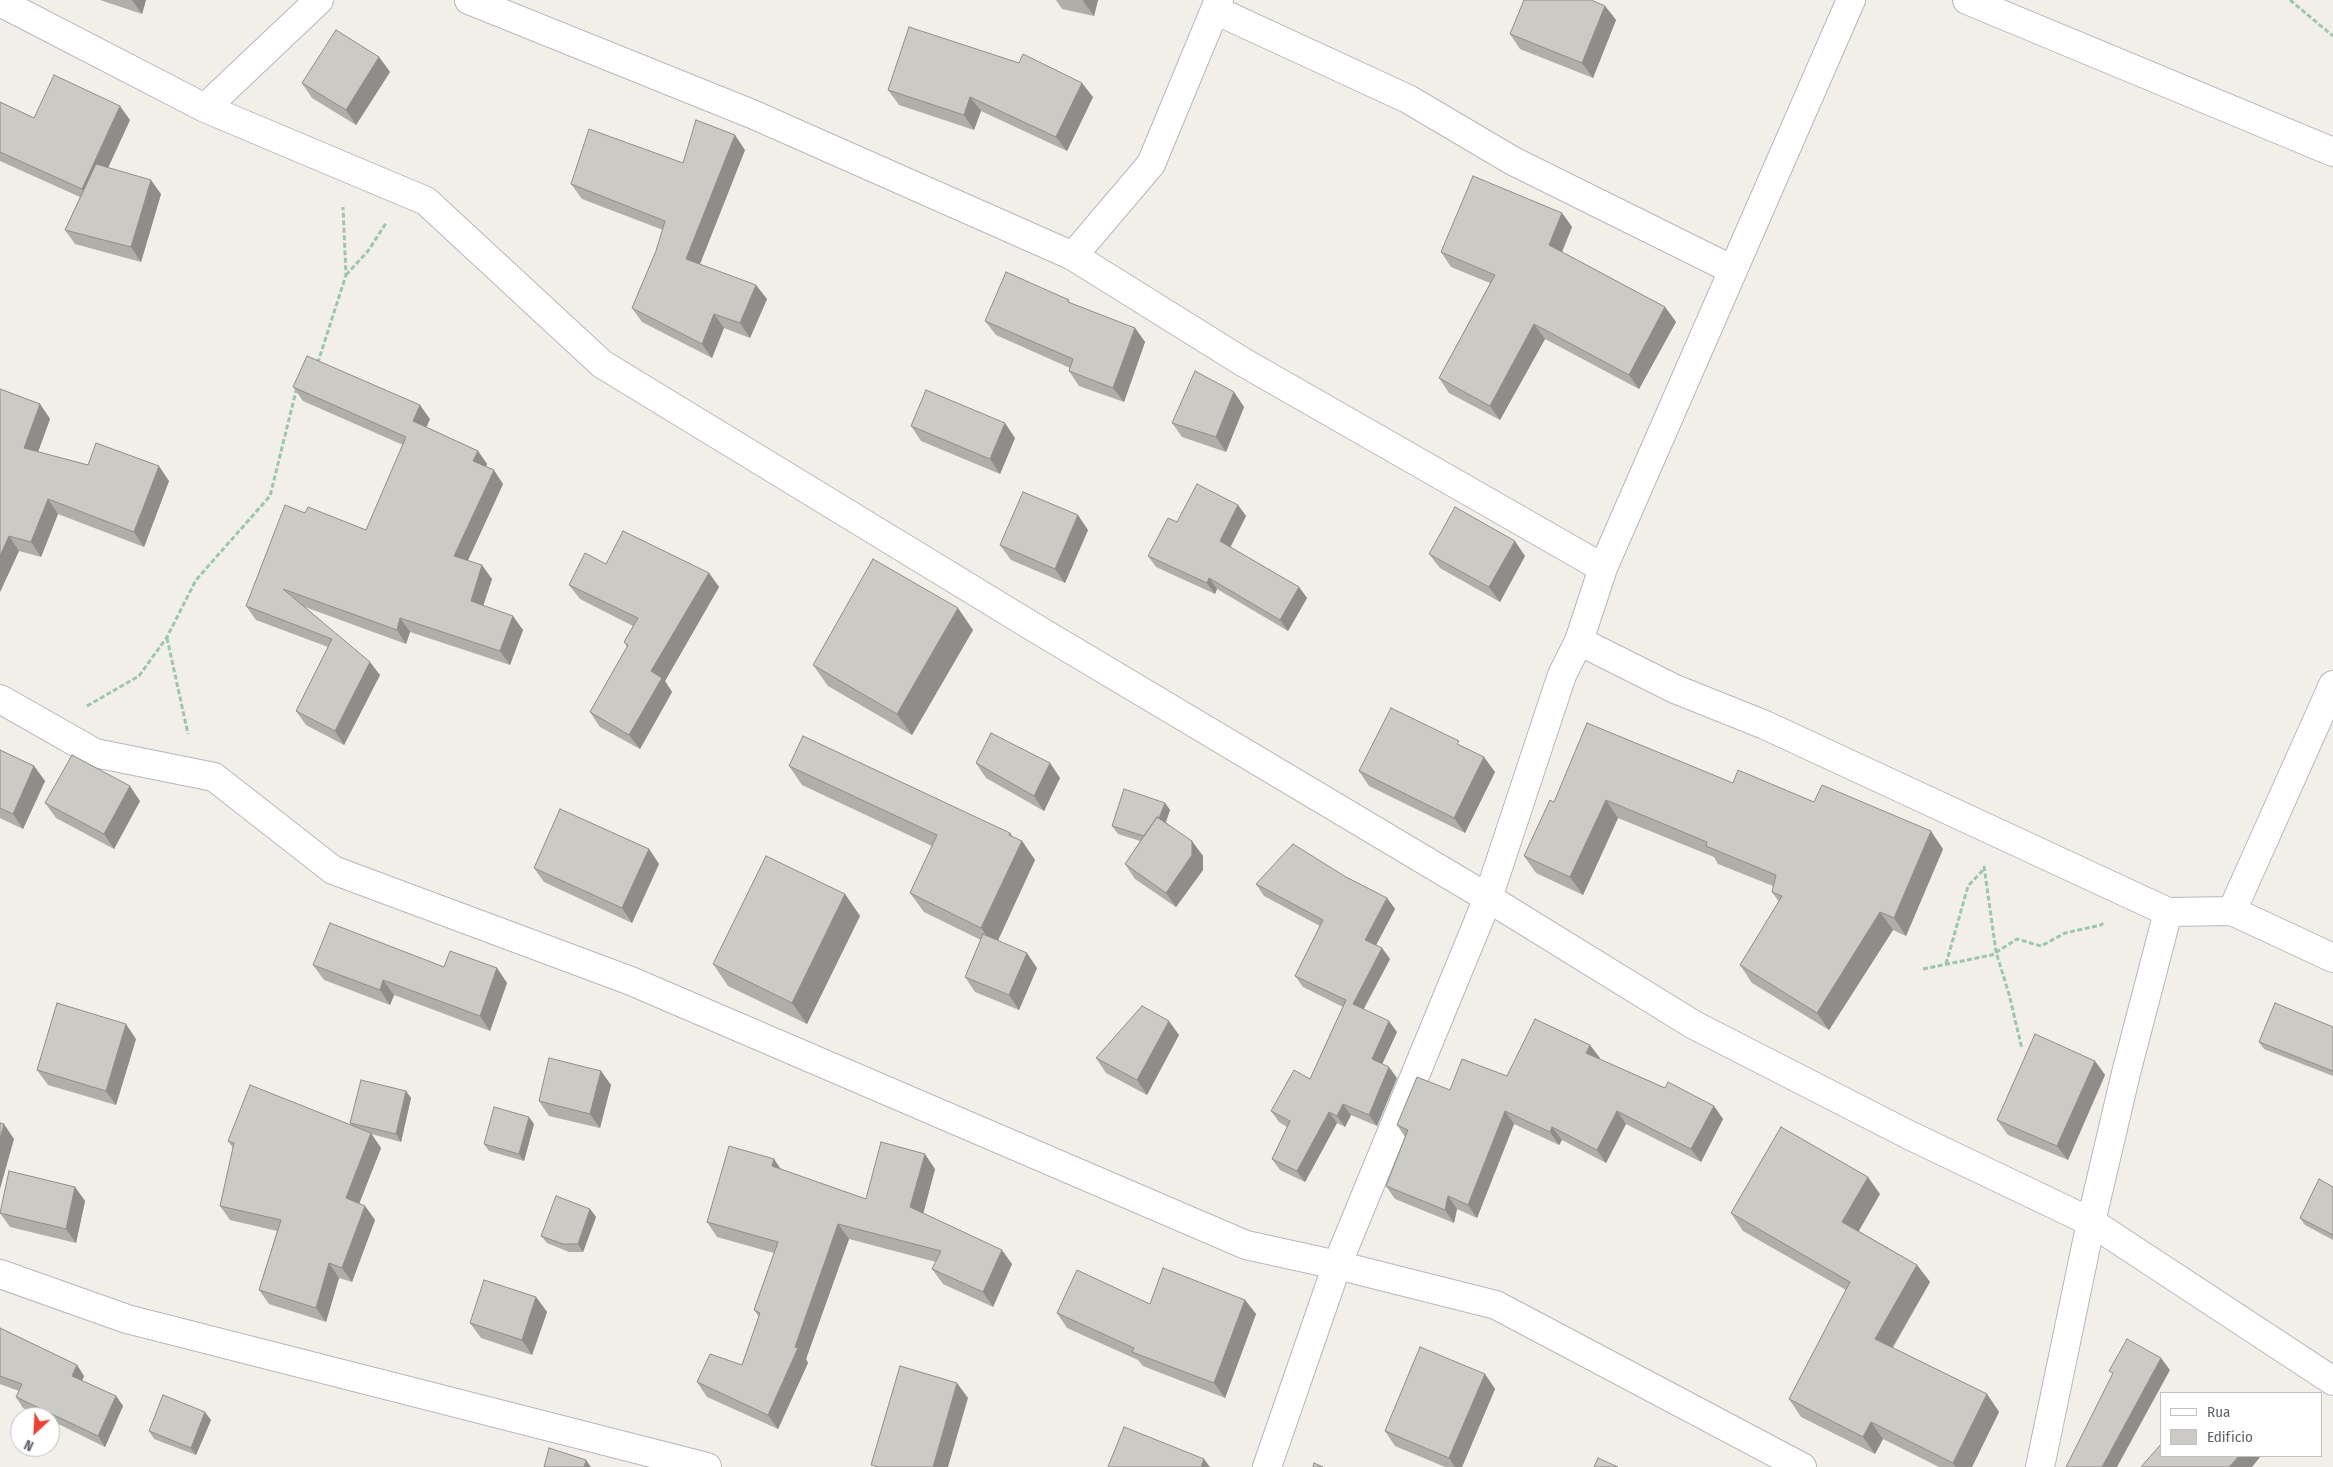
<!DOCTYPE html>
<meta charset="utf-8">
<style>
body{margin:0}
#map{position:relative;width:2333px;height:1467px;overflow:hidden;background:#f1efe8;font-family:"Fira Sans Condensed",sans-serif}
canvas{display:block}
.legend{position:absolute;left:2160px;top:1392px;width:162px;height:65px;box-sizing:border-box;background:#fff;border:1px solid #bfc1c3;margin:0;padding:6px 9px;list-style:none;font-size:15px;color:#5f6368}
.legend li{display:flex;align-items:center;gap:10px;height:25px}
.legend b{width:25px;border:1px solid #bfc1c3}
.north{position:absolute;left:10px;top:1407px;width:50px;height:50px;box-sizing:border-box;background:#fff;border:1px solid #bfc1c3;border-radius:50%;rotate:205deg;font-size:14px;font-weight:700;line-height:20px;text-align:center;color:#5f6368}
.north::after{content:'';display:block;margin:auto;width:18px;height:22px;background:#ea4335;clip-path:polygon(50% 0,100% 100%,50% 72%,0 100%)}
</style>
<div id="map">
<canvas width="2333" height="1467"></canvas>
<ul class="legend">
<li><b style="height:6px;background:#fff"></b>Rua</li>
<li><b style="height:14px;background:#cccac5"></b>Edifício</li>
</ul>
<div class="north">N</div>
</div>
<script>
const c = document.querySelector('canvas').getContext('2d');
c.lineJoin = 'round';
function poly(rows) {
  const path = new Path2D();
  for (const r of rows) {
    path.moveTo(r[0], r[1]);
    for (let i = 2; i < r.length; i += 2) path.lineTo(r[i], r[i + 1]);
  }
  return path;
}
function stroke(path, color, width, dash) {
  c.strokeStyle = color;
  c.lineWidth = width;
  c.lineCap = dash ? 'butt' : 'round';
  c.setLineDash(dash || []);
  c.stroke(path);
}
function fillPath(path, color) {
  c.fillStyle = color;
  c.fill(path, 'evenodd');
}
const path = poly([
 [2290,0,2333,36],
 [346,275,368,251,386,223],
 [317,363,319,359,346,275,343,207],
 [167,638,188,734],
 [87,706,139,676,167,637,196,580,270,496,297,387],
 [1984,866,1996,952,2009,994,2022,1049],
 [1946,964,1968,886,1984,869],
 [1923,969,1992,955,2017,939,2041,946,2065,933,2101,925,2103,923]
]);
const minor = poly([
 [469,0,752,114,1073,256,1243,362,1603,568],
 [1851,0,1603,568,1579,641,1675,689,1765,725,2168,912,2232,911,2333,958],
 [1967,0,2333,152],
 [0,2,205,108,426,201,602,364,1040,631,1488,898,1694,1025,1909,1135,2091,1222,2333,1381],
 [1215,10,1408,99,1513,161,1733,270],
 [205,108,319,0],
 [1073,256,1151,164,1219,0],
 [0,699,95,753,214,777,333,870,631,981,1246,1245,1337,1265,1496,1305,1802,1467],
 [2232,911,2333,685],
 [0,1274,127,1319,707,1467],
 [1267,1467,1337,1265,1488,898,1562,675,1579,641],
 [2040,1467,2091,1222,2126,1073,2168,912]
]);
const wall = poly([
 [100,0,146,0,142,14],
 [1056,0,1098,0,1094,16,1062,9],
 [1605,6,1616,20,1593,78,1520,49,1510,34],
 [379,57,390,72,356,125,312,98,302,83],
 [888,90,1093,97,1067,151,981,111,974,130,899,105],
 [0,102,34,118,130,120,108,167,161,194,141,262,75,244,65,230,80,197,0,161],
 [745,150,700,264,767,299,750,338,724,328,712,358,642,322,632,308,656,251,663,230,582,199,571,184,683,163],
 [1562,213,1572,227,1562,252,1665,307,1676,322,1639,389,1545,339,1500,420,1449,393,1439,378,1490,283,1451,267,1441,252],
 [1072,304,1135,328,1145,342,1124,402,1079,386,1069,371,1070,368,996,335,985,321],
 [293,387,430,419,426,427,478,451,487,464,486,467,503,484,468,560,492,579,483,606,523,630,510,665,410,632,406,644,305,607,380,675,344,745,306,725,296,711,328,647,256,620,246,606,305,513,366,530,403,445,303,401],
 [0,389,40,404,50,419,38,452,88,465,169,481,144,547,58,514,41,557,19,551,0,592],
 [1234,392,1244,407,1226,452,1182,437,1172,423],
 [911,426,1015,438,1000,474,921,441],
 [1238,505,1246,516,1230,547,1299,587,1307,598,1288,631,1217,589,1215,594,1156,567,1148,556,1177,522],
 [1088,530,1065,583,1011,560,1000,545],
 [1429,554,1525,556,1500,602,1440,568],
 [606,564,709,573,719,587,665,681,672,692,640,749,600,727,590,712,627,647,624,642,633,626,580,599,569,585],
 [973,630,912,735,828,686,813,665],
 [1463,746,1495,772,1465,833,1369,786,1359,771],
 [0,750,34,766,45,781,23,829,0,818],
 [976,763,1050,763,1060,778,1044,811,986,778],
 [789,766,1022,841,1035,860,998,940,1037,968,1019,1010,975,992,965,977,981,940,924,912,910,893,932,846,802,785],
 [1733,783,1814,802,1943,849,1906,936,1893,930,1829,1030,1752,983,1740,965,1779,902,1772,892,1773,886,1718,864,1714,857,1618,818,1583,895,1536,873,1524,856,1554,802],
 [140,801,114,849,56,818,45,803],
 [1165,803,1170,810,1166,822,1203,856,1203,870,1176,907,1135,879,1125,864,1140,841,1118,834,1112,826],
 [649,849,659,864,632,923,544,882,534,868],
 [1346,877,1387,898,1395,909,1376,945,1382,948,1390,959,1364,1009,1397,1032,1382,1064,1397,1078,1377,1126,1351,1115,1345,1127,1337,1123,1305,1182,1280,1170,1272,1159,1287,1127,1279,1122,1271,1111,1310,1079,1343,1007,1303,987,1295,976,1320,926,1264,896,1256,884],
 [845,894,860,916,807,1024,728,986,713,964],
 [313,965,497,968,507,983,490,1031,394,995,390,1005,324,980],
 [2333,1027,2333,1076,2264,1049,2259,1042],
 [1179,1035,1147,1095,1106,1073,1096,1058],
 [136,1039,116,1105,48,1085,37,1070],
 [1600,1058,1599,1059,1665,1088,1714,1106,1723,1119,1701,1162,1626,1124,1606,1163,1562,1140,1559,1145,1514,1124,1477,1218,1457,1209,1454,1223,1395,1199,1386,1186,1405,1137,1397,1125,1450,1090,1507,1076],
 [2095,1061,2105,1075,2068,1160,2008,1135,1997,1120],
 [601,1071,611,1085,600,1128,549,1116,539,1101],
 [406,1091,411,1098,401,1142,371,1134,381,1148,359,1203,365,1206,375,1220,352,1282,339,1278,326,1322,269,1304,259,1290,277,1231,230,1220,220,1206,233,1148,228,1141,352,1126,350,1123],
 [534,1124,524,1161,489,1151,484,1144],
 [774,1159,781,1170,866,1199,935,1169,923,1213,1012,1264,993,1307,943,1284,932,1269,936,1262,849,1239,806,1359,808,1363,778,1429,707,1397,697,1382,742,1365,759,1317,754,1310,774,1253,717,1237,707,1222],
 [75,1187,85,1201,76,1243,10,1227,0,1213,0,1211],
 [2333,1187,2333,1240,2305,1225,2300,1218],
 [1880,1194,1859,1231,1917,1265,1930,1282,1893,1348,1987,1394,1999,1412,1972,1467,1939,1467,1883,1439,1875,1454,1801,1417,1789,1399,1846,1290,1743,1231,1731,1213],
 [590,1209,596,1217,583,1252,569,1252,547,1243,541,1236],
 [536,1297,547,1312,532,1355,481,1338,470,1323],
 [1245,1300,1256,1314,1225,1398,1143,1366,1138,1360,1067,1328,1057,1313,1150,1304],
 [0,1328,77,1365,84,1376,82,1381,116,1396,123,1406,105,1447,50,1420,50,1417,43,1417,23,1408,16,1397,19,1391,0,1384],
 [1485,1374,1495,1389,1462,1467,1445,1467,1395,1446,1385,1431],
 [211,1420,196,1455,154,1439,149,1431]
]);
const shadedWall = poly([
 [132,0,146,0,142,14],
 [1084,0,1098,0,1094,16,1083,1],
 [1605,6,1616,20,1593,78,1582,63],
 [379,57,390,72,356,125,346,110],
 [1082,83,1093,97,1067,151,1056,137],
 [970,97,981,111,974,130,964,115],
 [120,106,130,120,92,203,82,189],
 [735,135,745,150,696,274,686,259],
 [151,180,161,194,141,262,131,247],
 [1562,213,1572,227,1559,259,1549,245],
 [756,285,767,299,750,338,740,323],
 [1665,307,1676,322,1639,389,1629,375],
 [714,314,724,328,712,358,702,344],
 [1534,324,1545,339,1500,420,1490,406],
 [1135,328,1145,342,1124,402,1113,388],
 [1234,392,1244,407,1226,452,1216,437],
 [40,404,50,419,34,463,24,448],
 [420,405,430,419,423,435,413,421],
 [1005,423,1015,438,1000,474,990,459],
 [478,451,487,464,483,475,473,461],
 [159,466,169,481,144,547,134,532],
 [494,470,503,484,464,569,454,556],
 [48,499,58,514,41,557,31,542],
 [1238,505,1246,516,1228,552,1220,541],
 [1078,515,1088,530,1065,583,1055,569],
 [9,536,19,551,0,592,0,556],
 [1515,541,1525,556,1500,602,1489,587],
 [482,565,492,579,480,615,471,601],
 [709,573,719,587,665,681,672,692,640,749,629,735,651,671],
 [1209,578,1217,589,1215,594,1207,583],
 [1299,587,1307,598,1288,631,1280,620],
 [958,608,973,630,912,735,897,714],
 [513,616,523,630,510,665,500,651],
 [400,618,410,632,406,644,397,630],
 [370,662,380,675,344,745,335,731],
 [1484,757,1495,772,1465,833,1454,818],
 [1050,763,1060,778,1044,811,1034,796],
 [34,766,45,781,23,829,13,814],
 [130,786,140,801,114,849,104,834],
 [1606,800,1618,818,1583,895,1570,877],
 [1165,803,1170,810,1157,846,1152,839],
 [1931,831,1943,849,1906,936,1894,918],
 [1010,833,1019,846,1022,841,1035,860,995,947,981,928],
 [1192,841,1203,856,1203,870,1176,907,1166,893],
 [649,849,659,864,632,923,622,908],
 [845,894,860,916,807,1024,792,1003],
 [1387,898,1395,909,1373,951,1365,940],
 [1880,912,1893,930,1829,1030,1817,1013],
 [1382,948,1390,959,1360,1015,1353,1004],
 [1027,953,1037,968,1019,1010,1009,995],
 [497,968,507,983,490,1031,480,1016],
 [383,980,394,995,390,1005,380,990],
 [1169,1021,1179,1035,1147,1095,1137,1080],
 [1389,1021,1397,1032,1379,1071,1372,1059],
 [126,1024,136,1039,116,1105,106,1091],
 [1590,1045,1600,1058,1596,1066,1586,1053],
 [2095,1061,2105,1075,2068,1160,2057,1146],
 [1389,1067,1397,1078,1377,1126,1369,1115],
 [601,1071,611,1085,600,1128,590,1114],
 [406,1091,411,1098,401,1142,396,1134],
 [1343,1104,1351,1115,1345,1127,1337,1116],
 [1714,1106,1723,1119,1701,1162,1691,1149],
 [1505,1111,1514,1124,1477,1218,1468,1205],
 [1617,1111,1626,1124,1606,1163,1597,1150],
 [1329,1112,1337,1123,1305,1182,1297,1171],
 [529,1117,534,1124,524,1161,519,1154],
 [4,1124,14,1139,0,1189,0,1139],
 [1552,1127,1562,1140,1559,1145,1550,1132],
 [371,1133,381,1148,356,1212,346,1198],
 [925,1154,935,1169,921,1222,910,1207],
 [774,1159,784,1174,772,1166],
 [1868,1177,1880,1194,1854,1239,1842,1222],
 [75,1187,85,1201,76,1243,66,1229],
 [1448,1196,1457,1209,1454,1223,1445,1210],
 [365,1206,375,1220,352,1282,342,1268],
 [590,1209,596,1217,583,1252,578,1244],
 [838,1224,849,1239,806,1359,808,1363,778,1429,768,1415,795,1347],
 [1002,1250,1012,1264,993,1307,983,1292],
 [329,1263,339,1278,326,1322,316,1308],
 [1917,1265,1930,1282,1887,1356,1875,1339],
 [536,1297,547,1312,532,1355,522,1340],
 [1245,1300,1256,1314,1225,1398,1214,1383],
 [2161,1358,2170,1370,2117,1467,2102,1467],
 [77,1365,84,1376,79,1387,72,1376],
 [1485,1374,1495,1389,1462,1467,1455,1467,1449,1458],
 [957,1383,968,1398,948,1467,933,1467],
 [1987,1394,1999,1412,1972,1467,1956,1467,1953,1463],
 [116,1396,123,1406,105,1447,98,1436],
 [205,1412,211,1420,196,1455,191,1448],
 [1871,1422,1883,1439,1875,1454,1863,1437],
 [2239,1456,2261,1456,2252,1467,2229,1467],
 [1204,1459,1210,1467,1201,1467],
 [586,1460,591,1467,584,1467]
]);
const building = poly([
 [1524,0,1591,0,1605,6,1582,63,1510,34,1524,0],
 [909,27,1019,63,1023,54,1082,83,1056,137,970,97,964,115,888,90,909,27],
 [336,30,379,57,346,110,302,83,336,30],
 [54,75,120,106,82,189,0,152,0,102,34,118,54,75],
 [696,120,735,135,686,259,756,285,740,323,714,314,702,344,632,308,656,251,665,221,571,184,589,129,683,163,696,120],
 [96,164,151,180,131,247,65,230,96,164],
 [1473,176,1562,213,1549,245,1665,307,1629,375,1534,324,1490,406,1439,378,1495,275,1441,252,1473,176],
 [1006,272,1069,300,1068,302,1135,328,1113,388,1069,371,1073,359,985,321,1006,272],
 [307,356,420,405,413,421,478,451,473,461,494,470,454,556,482,565,471,601,513,616,500,651,400,618,397,630,283,589,370,662,335,731,296,711,332,639,246,606,285,505,305,513,308,507,366,530,406,437,293,387,307,356],
 [1195,371,1234,392,1216,437,1172,423,1195,371],
 [0,389,40,404,24,448,88,465,96,443,159,466,134,532,48,499,31,542,9,536,0,556,0,389],
 [926,390,1005,423,990,459,911,426,926,390],
 [1197,484,1238,505,1220,541,1299,587,1280,620,1209,578,1207,583,1148,556,1168,518,1177,522,1197,484],
 [1023,492,1078,515,1055,569,1000,545,1023,492],
 [1455,507,1515,541,1489,587,1429,554,1455,507],
 [623,531,709,573,651,671,662,678,629,735,590,712,628,645,624,642,638,618,569,585,585,553,606,564,623,531],
 [873,559,958,608,897,714,813,665,873,559],
 [1391,708,1459,741,1457,744,1484,757,1454,818,1359,771,1391,708],
 [1587,723,1733,783,1738,770,1814,802,1822,785,1931,831,1894,918,1880,912,1817,1013,1740,965,1782,896,1772,892,1776,875,1706,846,1707,842,1606,800,1570,877,1524,856,1550,800,1554,802,1587,723],
 [991,733,1050,763,1034,796,976,763,991,733],
 [803,736,1010,833,1009,835,1022,841,981,928,910,893,937,835,789,766,803,736],
 [0,750,34,766,13,814,0,808,0,750],
 [72,755,130,786,104,834,45,803,72,755],
 [1124,789,1165,803,1159,818,1157,817,1144,836,1112,826,1124,789],
 [560,809,649,849,622,908,534,868,560,809],
 [1157,817,1192,841,1192,855,1166,893,1125,864,1157,817],
 [1293,844,1346,877,1387,898,1365,940,1382,948,1353,1004,1389,1021,1372,1059,1389,1067,1369,1115,1343,1104,1337,1116,1329,1112,1297,1171,1272,1159,1290,1121,1271,1111,1294,1070,1310,1079,1346,1000,1295,976,1323,920,1256,884,1293,844],
 [766,856,845,894,792,1003,713,964,766,856],
 [330,923,444,967,450,951,497,968,480,1016,383,980,380,990,313,965,330,923],
 [983,934,1027,953,1009,995,965,977,983,934],
 [57,1003,126,1024,106,1091,37,1070,57,1003],
 [2275,1003,2333,1027,2333,1071,2259,1042,2275,1003],
 [1142,1006,1169,1021,1137,1080,1096,1058,1142,1006],
 [1535,1019,1590,1045,1586,1053,1665,1088,1668,1082,1714,1106,1691,1149,1617,1111,1597,1150,1552,1127,1550,1132,1505,1111,1468,1205,1448,1196,1445,1210,1386,1186,1408,1130,1397,1125,1417,1077,1450,1090,1462,1059,1507,1076,1535,1019],
 [2035,1034,2095,1061,2057,1146,1997,1120,2035,1034],
 [549,1058,601,1071,590,1114,539,1101,549,1058],
 [361,1080,406,1091,396,1134,350,1123,361,1080],
 [250,1085,371,1133,346,1198,365,1206,342,1268,329,1263,316,1308,259,1290,281,1220,220,1206,234,1143,228,1141,250,1085],
 [494,1107,529,1117,519,1154,484,1144,494,1107],
 [0,1123,4,1124,0,1139,0,1123],
 [1781,1127,1868,1177,1842,1222,1917,1265,1875,1339,1987,1394,1953,1463,1871,1422,1863,1437,1789,1399,1850,1282,1731,1213,1781,1127],
 [881,1142,925,1154,910,1207,1002,1250,983,1292,932,1269,941,1251,838,1224,795,1347,798,1348,768,1415,697,1382,710,1354,742,1365,760,1313,754,1310,778,1242,707,1222,729,1146,774,1159,772,1166,866,1199,881,1142],
 [9,1171,75,1187,66,1229,0,1213,9,1171],
 [2319,1179,2333,1187,2333,1235,2300,1218,2319,1179],
 [556,1196,590,1209,578,1244,563,1244,541,1236,556,1196],
 [1163,1268,1245,1300,1214,1383,1132,1352,1134,1348,1057,1313,1077,1270,1150,1304,1163,1268],
 [484,1280,536,1297,522,1340,470,1323,484,1280],
 [0,1328,77,1365,72,1376,116,1396,98,1436,16,1397,22,1384,0,1376,0,1328],
 [2127,1339,2161,1358,2102,1467,2066,1467,2113,1373,2109,1371,2127,1339],
 [1420,1347,1485,1374,1449,1458,1385,1431,1420,1347],
 [900,1366,957,1383,933,1467,878,1467,871,1465,900,1366],
 [163,1395,205,1412,191,1448,149,1431,163,1395],
 [1124,1427,1204,1459,1201,1467,1108,1467,1124,1427],
 [2162,1443,2162,1456,2239,1456,2229,1467,2141,1467,2162,1443],
 [549,1448,586,1460,584,1467,544,1467,549,1448],
 [1598,1458,1618,1467,1594,1467,1598,1458],
 [1314,1463,1323,1467,1313,1467,1314,1463]
]);
stroke(minor, '#b5b8bc', 30);
stroke(path, '#9cc7a9', 3, [5, 2.5]);
stroke(minor, '#fff', 28);
fillPath(wall, '#afaea9');
fillPath(shadedWall, '#8f8d8a');
fillPath(building, '#cccac5');
stroke(building, '#8f8d8a', 1);
</script>
